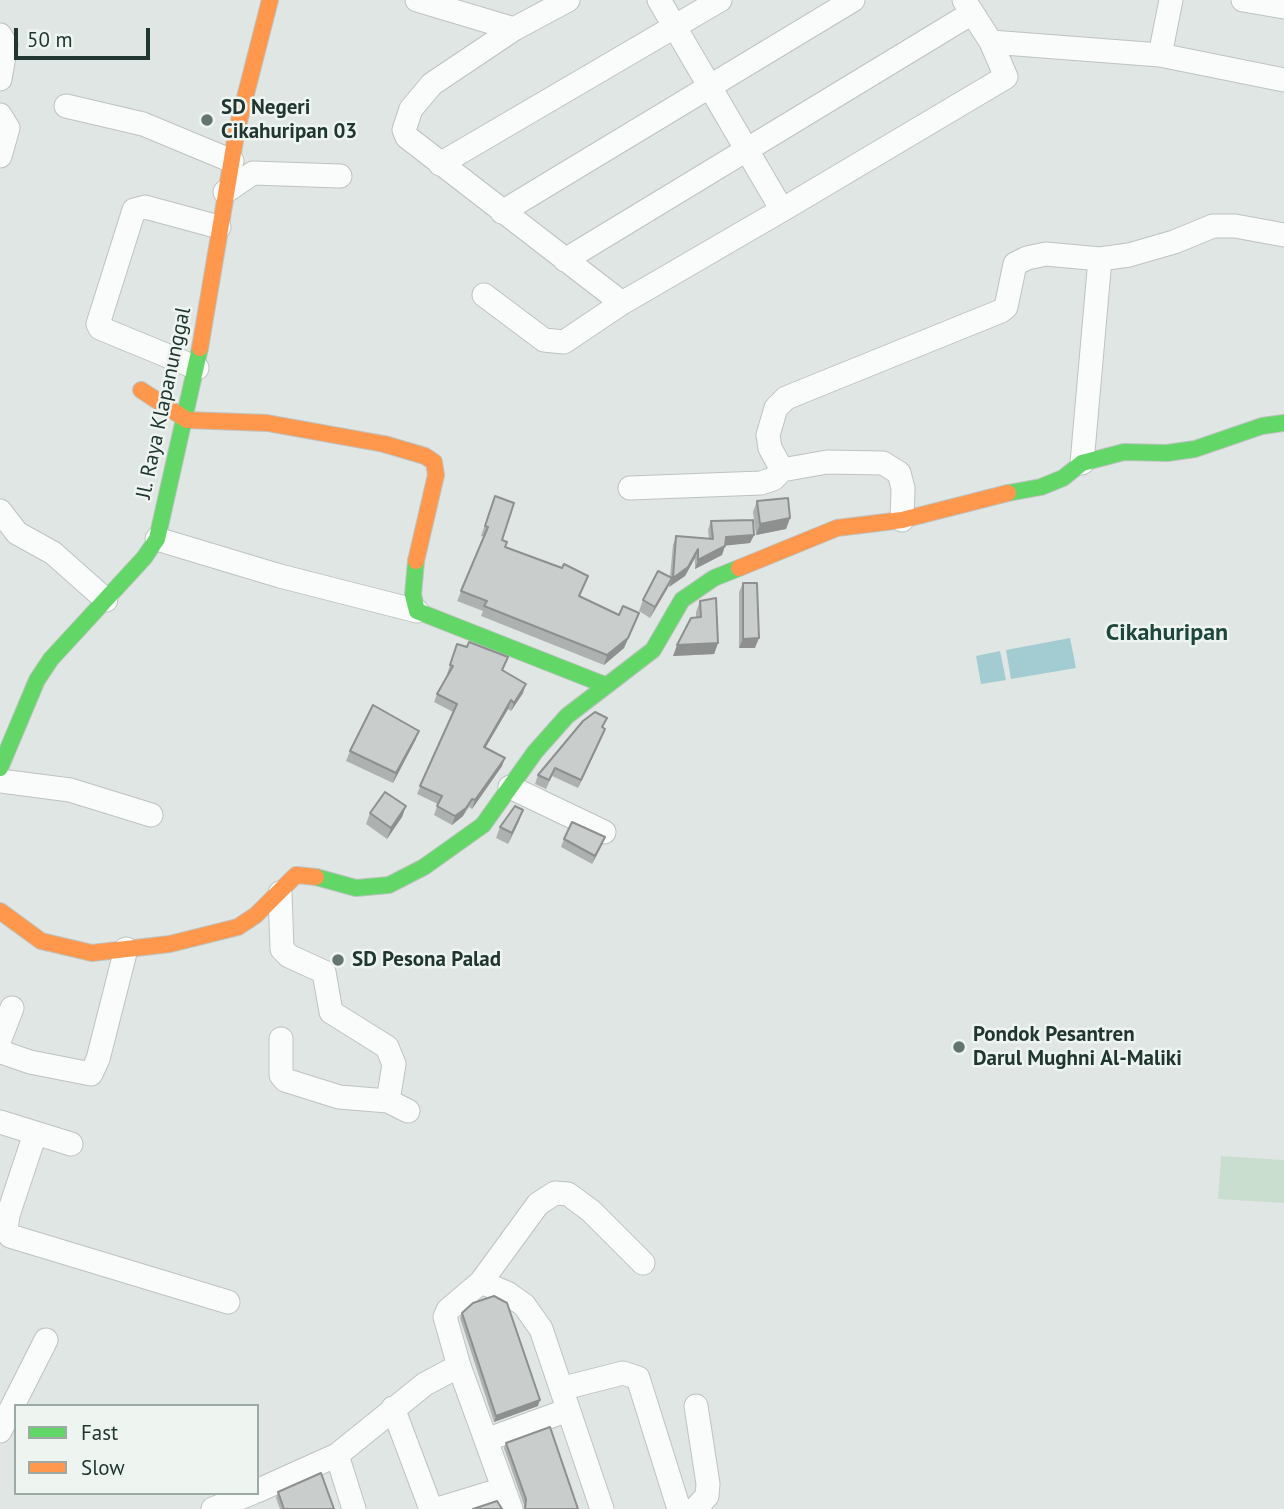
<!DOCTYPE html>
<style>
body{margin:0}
#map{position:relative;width:1284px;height:1509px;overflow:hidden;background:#e0e6e3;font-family:"PT Sans",sans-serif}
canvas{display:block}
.legend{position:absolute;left:14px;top:1404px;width:245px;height:91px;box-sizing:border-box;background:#eef5f1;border:2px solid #9ca9a4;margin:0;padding:9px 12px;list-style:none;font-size:21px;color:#213630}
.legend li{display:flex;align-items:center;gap:14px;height:35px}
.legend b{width:35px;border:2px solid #9ca9a4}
.scale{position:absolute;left:14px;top:28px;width:136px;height:32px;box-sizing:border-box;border:4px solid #213630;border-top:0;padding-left:9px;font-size:21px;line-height:24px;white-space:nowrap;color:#213630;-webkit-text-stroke:5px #eef5f1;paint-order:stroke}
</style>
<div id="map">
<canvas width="1284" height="1509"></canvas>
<ul class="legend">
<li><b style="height:9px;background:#63d668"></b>Fast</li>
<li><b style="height:9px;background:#ff974d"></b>Slow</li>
</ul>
<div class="scale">50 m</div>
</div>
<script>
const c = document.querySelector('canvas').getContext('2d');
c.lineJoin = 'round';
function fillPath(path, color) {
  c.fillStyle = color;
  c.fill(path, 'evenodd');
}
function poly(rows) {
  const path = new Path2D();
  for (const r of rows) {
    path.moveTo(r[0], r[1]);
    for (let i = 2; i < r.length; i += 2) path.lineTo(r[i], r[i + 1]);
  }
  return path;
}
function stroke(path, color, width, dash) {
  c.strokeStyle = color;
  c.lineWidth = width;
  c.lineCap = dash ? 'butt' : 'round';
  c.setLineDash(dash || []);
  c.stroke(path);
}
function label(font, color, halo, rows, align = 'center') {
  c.font = font + ' "PT Sans",sans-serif';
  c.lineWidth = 5;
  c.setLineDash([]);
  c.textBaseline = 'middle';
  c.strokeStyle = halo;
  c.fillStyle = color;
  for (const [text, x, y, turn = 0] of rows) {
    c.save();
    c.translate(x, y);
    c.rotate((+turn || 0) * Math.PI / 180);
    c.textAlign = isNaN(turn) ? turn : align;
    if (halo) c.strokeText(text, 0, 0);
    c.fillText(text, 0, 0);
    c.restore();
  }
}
const green = poly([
 [1221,1156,1284,1160,1284,1203,1218,1199]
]);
const water = poly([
 [1070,638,1076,668,1011,679,1006,650],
 [1000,651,1006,680,981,684,976,656]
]);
const street = poly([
 [417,0,514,29,568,0],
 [659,0,782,210,1006,77,991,42,964,0],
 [1243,0,1284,7],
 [514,29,432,84,411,109,404,130,407,137,622,303],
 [0,35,6,45,0,79],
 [991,42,1160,55,1284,80],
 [1160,55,1171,0],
 [66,106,143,124,232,161],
 [0,115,8,128,0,156],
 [440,164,720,0],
 [225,192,253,173,340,176],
 [502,212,853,0],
 [565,260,972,13],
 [484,295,544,340,564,342,622,303,782,210],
 [197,368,100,328,98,324,134,210,145,207,219,227],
 [1082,463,1100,259],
 [630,488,761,483,773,479,782,470],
 [0,511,17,533,53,553,106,600],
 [902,520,903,488,899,473,883,463,827,462,782,470,770,448,768,435,776,408,786,398,1001,311,1006,307,1015,264,1027,258,1046,254,1100,259,1129,255,1174,242,1213,226,1235,226,1284,235],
 [157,539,280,576,417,611],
 [0,781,70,790,151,815],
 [510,787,604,832],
 [280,893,282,949,289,956,324,972,331,1012,387,1047,394,1064,388,1101,408,1111],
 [0,1039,12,1008],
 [281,1039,281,1075,285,1080,339,1097,388,1101],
 [0,1047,4,1053,30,1062,91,1074,98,1059,126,949],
 [0,1122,71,1144],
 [35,1134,8,1215,6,1229,10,1236,228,1302],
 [481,1282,507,1293,524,1305,541,1329,602,1509],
 [564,1388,623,1373,638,1378,679,1509],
 [393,1408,431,1509],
 [0,1431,46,1340],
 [486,1440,568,1410],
 [337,1455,354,1509],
 [257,1491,337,1455,425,1384,459,1366],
 [213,1509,252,1493],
 [438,1509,503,1489],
 [511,1509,459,1366,445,1317,448,1310,481,1282,538,1204,555,1193,568,1194,591,1211,643,1263],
 [695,1509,707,1496,708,1484,696,1406]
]);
const fast = poly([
 [1008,493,1041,487,1063,478,1082,463,1124,452,1167,453,1195,449,1262,426,1284,423],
 [416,561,413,595,417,611,605,685],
 [0,768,37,680,51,659,144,558,157,539,200,348],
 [316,877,356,888,389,885,424,867,483,825,535,752,567,716,653,650,682,600,714,578,739,568]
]);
const slow = poly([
 [200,348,237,129,270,0],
 [141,390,187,420,267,423,384,444,425,456,434,462,436,475,416,561],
 [739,568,837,528,902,520,1008,493],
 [0,911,41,941,92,953,170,944,238,927,256,915,296,875,316,877]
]);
const wall = poly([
 [495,496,502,540,505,547,562,568,588,576,580,596,635,623,624,648,604,665,481,616,483,611,457,601,484,537,481,536],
 [757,501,790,518,786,529,756,535,753,512],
 [711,521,754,535,750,543,725,545,722,555,695,569,695,558,685,576,669,587,670,583,667,589,650,618,639,611,643,600,670,577,673,545,676,536,709,539,708,530],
 [743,583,755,648,739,648,739,592],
 [700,601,718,643,714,654,673,656,696,617,696,612],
 [457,644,503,670,523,693,511,711,508,709,486,747,502,766,472,809,469,807,463,816,452,825,434,815,438,804,417,794,453,712,434,702,437,694,448,674,447,674],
 [603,728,602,737,578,788,552,776,546,789,535,784,538,775],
 [419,731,415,741,393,783,346,761,350,751],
 [406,806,402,817,387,839,366,824,370,813],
 [519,821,508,844,496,838,500,827],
 [605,837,602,845,592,864,561,847,564,839],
 [462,1313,538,1406,494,1422,460,1318],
 [506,1443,578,1509,524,1509,524,1505,504,1448],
 [278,1492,334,1509,280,1509,276,1498]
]);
const shadedWall = poly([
 [790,518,786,529,756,535,760,524],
 [754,535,750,543,722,546,726,537],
 [725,546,722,555,695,569,698,560],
 [698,549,695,558,685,576,669,587,673,578],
 [672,578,667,589,650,618,655,607],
 [639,613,624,648,604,665,607,655],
 [759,638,755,648,739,648,743,639],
 [718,643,714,654,673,656,677,645],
 [526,684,523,693,511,711,514,703],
 [511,700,508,709,481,755,484,747],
 [605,729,602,737,578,788,581,780],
 [419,731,415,741,393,783,396,773],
 [505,758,502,766,472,809,475,800],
 [472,799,463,816,452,825,455,816],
 [406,806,402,817,387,839,391,828],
 [523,810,519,821,508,844,512,833],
 [605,837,602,845,592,864,595,856],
 [540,1400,538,1406,494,1422,496,1416]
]);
const building = poly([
 [495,496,514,503,502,540,507,542,505,547,562,568,564,564,588,576,579,596,619,615,623,606,639,613,628,638,607,655,484,606,487,601,461,591,488,527,485,526,495,496],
 [788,498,790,518,760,524,757,501,788,498],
 [753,520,754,535,726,537,725,546,698,560,698,549,688,567,673,578,676,536,713,539,711,521,753,520],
 [658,571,672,578,655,607,643,600,658,571],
 [743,583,757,583,759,638,743,639,743,583],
 [716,598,718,643,677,645,691,618,701,617,700,601,716,598],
 [469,642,508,657,502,670,526,684,514,703,511,700,484,747,505,758,475,800,472,799,466,808,455,816,437,806,442,796,420,786,457,704,437,694,453,666,450,665,457,644,467,647,469,642],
 [373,705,419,731,396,773,350,751,373,705],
 [595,712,607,718,602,727,605,729,581,780,555,768,549,780,538,775,583,721,595,712],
 [385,792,406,806,391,828,370,813,385,792],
 [515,806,523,810,512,833,500,827,515,806],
 [572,822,605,837,595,856,564,839,572,822],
 [494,1296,507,1303,540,1400,496,1416,462,1313,473,1303,494,1296],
 [550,1427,578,1509,525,1509,526,1499,506,1443,550,1427],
 [321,1473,334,1509,284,1509,278,1492,321,1473],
 [497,1501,502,1509,473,1509,497,1501]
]);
const markers = [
 [207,120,7,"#64746f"],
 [338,960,7,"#64746f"],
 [959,1047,7,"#64746f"]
];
const poiNames = [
 ["SD Negeri",221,108],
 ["Cikahuripan 03",221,132],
 ["SD Pesona Palad",352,960],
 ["Pondok Pesantren",973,1035],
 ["Darul Mughni Al-Maliki",973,1059]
];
const streetNames = [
 ["Jl. Raya Klapanunggal",164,403,-78]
];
const quarterNames = [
 ["Cikahuripan",1167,633]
];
fillPath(green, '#caded0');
fillPath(water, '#a3ccd2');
stroke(street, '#bdc3c0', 25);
stroke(fast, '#bdc3c0', 18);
stroke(slow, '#bdc3c0', 18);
stroke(street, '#fafbfb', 23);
stroke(fast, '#63d668', 16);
stroke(slow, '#ff974d', 16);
fillPath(wall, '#adb1af');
fillPath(shadedWall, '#8d908f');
fillPath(building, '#c9cecc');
stroke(building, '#8d908f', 2);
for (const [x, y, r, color] of markers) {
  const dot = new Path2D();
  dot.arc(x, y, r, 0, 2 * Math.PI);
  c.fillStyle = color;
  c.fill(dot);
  stroke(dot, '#eef5f1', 2.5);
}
label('bold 21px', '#213630', '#eef5f1', poiNames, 'left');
label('21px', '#213630', '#eef5f1', streetNames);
label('bold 24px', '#1e463c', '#eef5f1', quarterNames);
</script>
